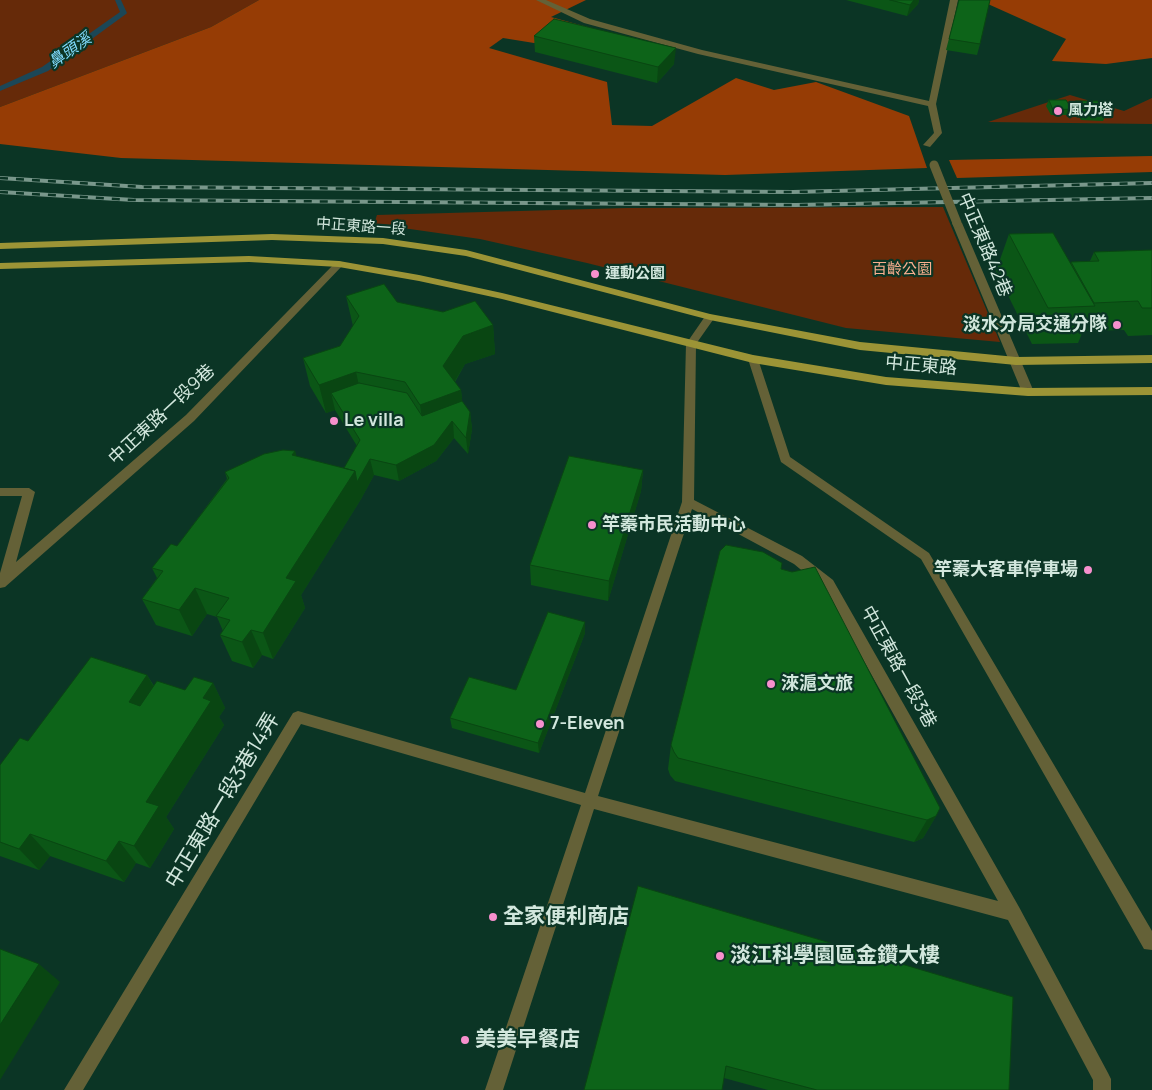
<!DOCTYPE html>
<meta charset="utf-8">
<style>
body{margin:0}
canvas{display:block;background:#0b3525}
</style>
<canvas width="1152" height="1090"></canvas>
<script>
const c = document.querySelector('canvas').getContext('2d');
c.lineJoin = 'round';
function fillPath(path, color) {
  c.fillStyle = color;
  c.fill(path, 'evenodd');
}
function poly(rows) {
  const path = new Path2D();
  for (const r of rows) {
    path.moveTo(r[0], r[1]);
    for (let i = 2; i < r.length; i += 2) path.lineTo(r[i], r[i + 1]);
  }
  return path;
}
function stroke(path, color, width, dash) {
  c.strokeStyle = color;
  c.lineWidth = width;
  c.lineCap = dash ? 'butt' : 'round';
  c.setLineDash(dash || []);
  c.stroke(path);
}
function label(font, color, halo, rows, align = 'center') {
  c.font = font + ' Manrope,"Noto Sans TC",sans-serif';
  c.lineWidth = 4.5;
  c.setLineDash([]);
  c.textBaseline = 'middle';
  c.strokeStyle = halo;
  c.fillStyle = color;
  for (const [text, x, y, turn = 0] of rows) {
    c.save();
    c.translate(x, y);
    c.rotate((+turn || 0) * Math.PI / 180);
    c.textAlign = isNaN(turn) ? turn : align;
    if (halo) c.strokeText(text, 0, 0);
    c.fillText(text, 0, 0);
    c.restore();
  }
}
const green = poly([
 [0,0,259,0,211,27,0,107],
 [1070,95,1124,111,1152,98,1152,124,988,122],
 [943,207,1000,342,846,328,587,263,480,239,410,229,373,227,377,215,627,208]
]);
const forest = poly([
 [259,0,586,0,551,17,591,28,534,43,503,38,489,48,607,82,612,125,652,126,736,78,774,90,816,82,909,116,927,168,725,175,121,158,0,144,0,107,211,27],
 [979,0,1152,0,1152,58,1106,64,1052,61,1066,39],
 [1152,156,1152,172,957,178,949,160]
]);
const stream = poly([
 [115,0,121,0,127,13,126,14,48,71,0,91,0,86,42,67,120,12,115,0]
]);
const lane = poly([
 [536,0,546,0,590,19,702,50,929,101,950,0,958,0,936,104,942,133,930,147,923,145,934,133,928,106,698,54,584,23,536,0]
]);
const street = poly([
 [957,220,962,223,1034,392,1032,395,1024,395,1022,392,952,223,957,220],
 [339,261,342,262,342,266,194,421,5,587,0,588,0,573,22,496,0,496,0,488,29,488,35,492,16,562,186,415,336,262,339,261],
 [710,314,715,317,696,344,694,500,802,556,833,580,1019,907,1108,1073,1111,1079,1111,1090,1093,1090,1093,1080,1008,920,594,809,503,1090,485,1090,581,805,301,724,83,1090,64,1090,293,713,298,711,585,793,682,502,686,344,706,315,710,314],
 [692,509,794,564,823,588,998,901,598,796,692,509],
 [753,355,758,359,790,457,929,553,1152,931,1152,950,1144,949,921,559,781,462,748,359,753,355]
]);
const primary = poly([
 [272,234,383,238,466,250,710,314,860,342,1016,357,1152,355,1152,363,1016,365,860,350,710,320,466,256,383,244,272,240,0,249,0,243,272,234],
 [249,256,339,261,419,275,502,293,753,355,886,377,1028,388,1152,387,1152,395,1028,396,886,385,753,363,502,299,419,281,339,267,249,262,0,269,0,263,249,256]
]);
const rail = poly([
 [0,178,142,187,793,192,1152,183],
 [0,192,134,200,796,205,1152,198]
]);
const streetBridge = poly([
 [934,165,957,223]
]);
const wall = poly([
 [846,0,919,0,918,4,907,16],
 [959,0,980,44,977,55,946,50],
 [534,36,674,64,657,83,535,52],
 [1049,100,1072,109,1070,115,1051,115,1046,106],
 [1076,101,1106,115,1103,121,1081,120,1073,107],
 [1009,234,1071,263,1071,262,1090,261,1094,252,1152,250,1152,335,1128,336,1124,330,1083,331,1078,343,1032,344,996,271],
 [346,296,397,302,493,325,495,354,465,364,455,382,461,390,462,401,470,412,472,429,468,454,454,438,436,461,399,481,374,475,361,499,301,595,305,608,273,659,262,655,253,668,232,661,220,635,223,631,217,617,207,614,192,636,156,625,142,599,157,578,152,568,177,546,227,479,225,472,295,451,296,457,344,468,357,446,335,410,326,413,310,386,303,358,340,346,353,326],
 [643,470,641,491,608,601,531,585,530,565],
 [781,569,936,816,923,838,914,842,675,781,670,775,668,769,671,745],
 [585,622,585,633,539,753,452,728,450,718,516,690],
 [147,675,154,686,185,690,213,683,225,708,219,717,224,725,166,817,174,829,150,868,136,863,124,882,50,856,39,870,0,856,0,765,28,741],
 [638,886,1009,1090,768,1090,724,1078]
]);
const shadedWall = poly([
 [914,0,919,0,918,4,907,16,910,5],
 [676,48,674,64,657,83,658,67],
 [493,325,495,354,465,364,447,394,443,366,463,336],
 [356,372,362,400,331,393,335,410,326,413,319,385],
 [461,390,464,418,453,422,454,438,436,461,399,481,396,465,424,433,420,405],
 [470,412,472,429,468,454,466,438],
 [295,451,303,479,292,455],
 [370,459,374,475,361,499,301,595,305,608,273,659,263,633,286,578,355,471],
 [643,470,641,491,608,601,609,581],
 [195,588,207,614,192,636,179,610],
 [585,622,585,633,539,753,538,743],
 [251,630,262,655,253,668,242,642],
 [147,675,161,700,144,727,129,702],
 [213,683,225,708,219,717,224,725,166,817,174,829,150,868,134,846,146,802,203,698],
 [936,816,923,838,914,842,927,820],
 [30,834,50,856,39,870,19,849],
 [119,841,136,863,124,882,106,861],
 [39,964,60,982,0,1080,0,1025]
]);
const building = poly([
 [890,0,914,0,910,5,890,0],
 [959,0,990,0,980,44,949,39,959,0],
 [554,19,676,48,658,67,534,36,554,19],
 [1049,100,1066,100,1072,109,1053,110,1049,100],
 [1076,101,1098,101,1106,115,1083,115,1076,101],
 [1053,233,1095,306,1048,308,1009,234,1053,233],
 [1152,250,1152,308,1142,308,1138,301,1094,303,1071,262,1099,261,1094,252,1152,250],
 [384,284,397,302,443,312,475,301,493,325,463,336,443,366,461,390,420,405,405,382,356,372,319,385,303,358,340,346,359,316,346,296,384,284],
 [359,383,407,393,422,416,462,401,470,412,466,438,452,421,434,445,396,465,370,459,357,482,355,471,344,468,360,440,331,393,359,383],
 [283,450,295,451,292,455,355,471,286,578,296,581,263,633,251,630,242,642,220,635,230,620,216,616,229,598,195,588,179,610,142,599,163,571,152,568,171,544,177,546,229,478,225,472,264,454,283,450],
 [569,456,643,470,609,581,530,565,569,456],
 [726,545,763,552,782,563,781,569,792,572,815,567,940,808,936,816,927,820,678,758,674,752,671,745,720,551,726,545],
 [548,612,585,622,538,743,450,718,469,677,516,690,548,612],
 [91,657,147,675,129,702,140,706,157,681,185,690,194,677,213,683,203,698,211,701,146,802,159,806,134,846,119,841,106,861,30,834,19,849,0,842,0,765,20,738,28,741,91,657],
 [638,886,1013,997,1009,1090,817,1090,726,1066,722,1090,584,1090,638,886],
 [0,949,39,964,0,1025,0,949]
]);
const markers = [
 [1058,111,5,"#f790cd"],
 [595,274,5,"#f790cd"],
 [1117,325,5,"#f790cd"],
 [334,421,5,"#f790cd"],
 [592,525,5,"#f790cd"],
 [1088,570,5,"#f790cd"],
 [771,684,5,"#f790cd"],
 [540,724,5,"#f790cd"],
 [493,917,5,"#f790cd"],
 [720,956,5,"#f790cd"],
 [465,1040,5,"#f790cd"]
];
const farPoinames = [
 ["風力塔",1068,111],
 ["運動公園",605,274]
];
const farStreetnames = [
 ["中正東路一段",361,227,4]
];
const farParknames = [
 ["百齡公園",902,270]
];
const farWaternames = [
 ["鼻頭溪",70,51,-35]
];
const streetNames = [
 ["中正東路42巷",984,245,67],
 ["中正東路",921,366,5],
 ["中正東路一段9巷",162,415,-43],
 ["中正東路一段3巷",898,667,61]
];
const poiNames = [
 ["淡水分局交通分隊",1107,325,"right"],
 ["Le villa",344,421],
 ["竿蓁市民活動中心",602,525],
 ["竿蓁大客車停車場",1078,570,"right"],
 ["淶滬文旅",781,684],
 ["7-Eleven",550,724]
];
const nearStreetnames = [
 ["中正東路一段3巷14弄",223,801,-59]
];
const nearPoinames = [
 ["全家便利商店",503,917],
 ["淡江科學園區金鑽大樓",730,956],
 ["美美早餐店",475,1040]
];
fillPath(green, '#662a09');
fillPath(forest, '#963c05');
fillPath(stream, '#1c4757');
fillPath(lane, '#646137');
fillPath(street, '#646137');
fillPath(primary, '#9c9436');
stroke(rail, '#79978b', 4);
stroke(rail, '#0b3525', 2.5, [8]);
stroke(streetBridge, '#646137', 9);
fillPath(wall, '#0b5616');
fillPath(shadedWall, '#094612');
fillPath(building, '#0d6419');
stroke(building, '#094612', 1);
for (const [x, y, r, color] of markers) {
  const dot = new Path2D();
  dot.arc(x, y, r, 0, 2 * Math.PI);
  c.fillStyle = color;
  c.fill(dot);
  stroke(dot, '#0b3525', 2);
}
label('bold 15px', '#d2e7dd', '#0b3525', farPoinames, 'left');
label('15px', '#d2e7dd', '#0b3525', farStreetnames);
label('15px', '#faaf8f', '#0b3525', farParknames);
label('italic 16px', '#82dcfe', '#0b3525', farWaternames);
label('18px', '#d2e7dd', '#0b3525', streetNames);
label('bold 18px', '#d2e7dd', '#0b3525', poiNames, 'left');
label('21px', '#d2e7dd', '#0b3525', nearStreetnames);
label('bold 21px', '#d2e7dd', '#0b3525', nearPoinames, 'left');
</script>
